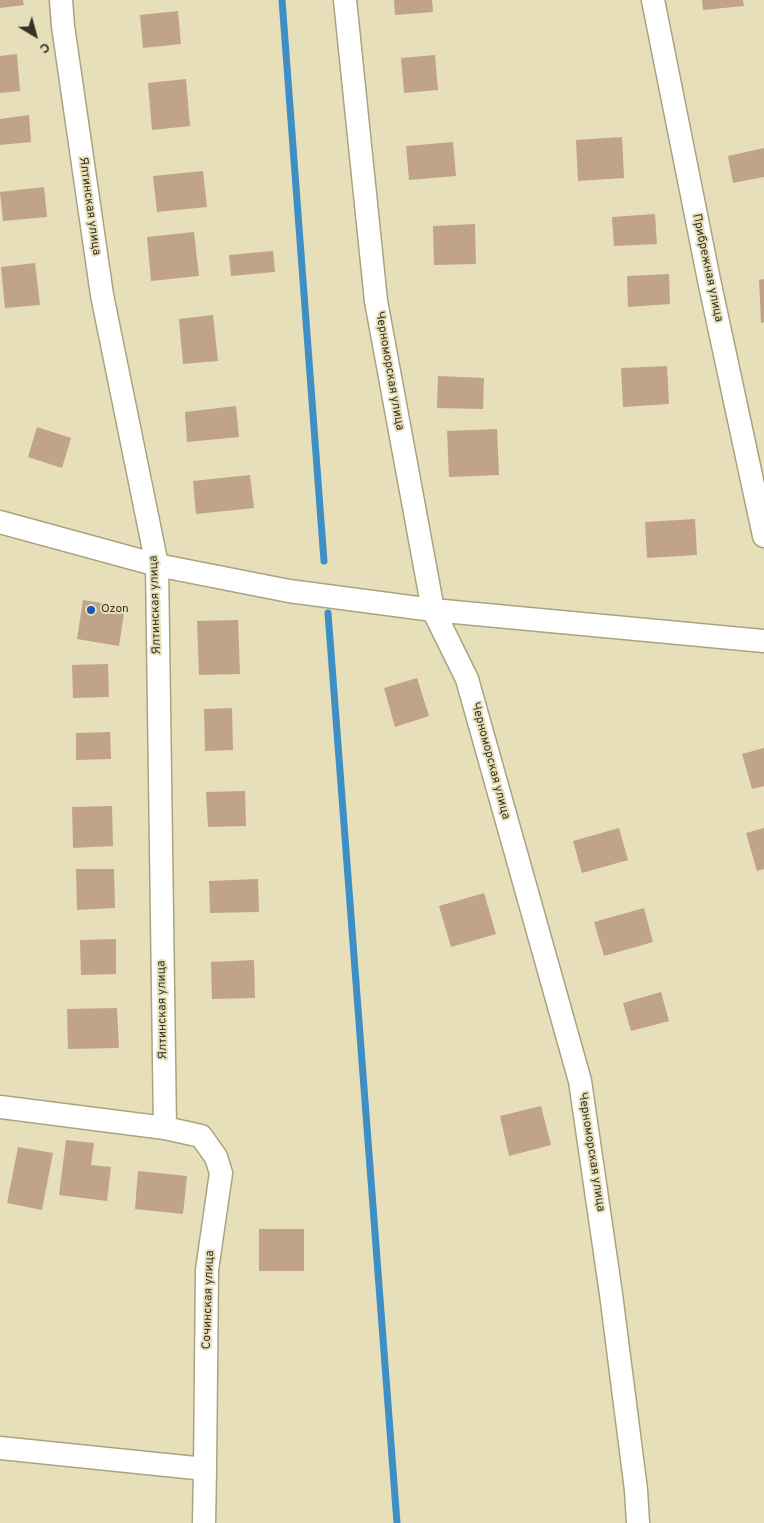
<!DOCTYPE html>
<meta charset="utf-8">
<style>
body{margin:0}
#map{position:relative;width:764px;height:1523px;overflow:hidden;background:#e7dfba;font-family:Overpass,sans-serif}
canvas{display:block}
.north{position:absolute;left:10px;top:10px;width:50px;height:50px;-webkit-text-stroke:4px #e7dfba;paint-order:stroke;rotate:143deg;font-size:14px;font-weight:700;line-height:20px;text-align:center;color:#363324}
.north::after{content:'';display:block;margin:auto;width:18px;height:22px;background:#363324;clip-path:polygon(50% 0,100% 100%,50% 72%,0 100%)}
</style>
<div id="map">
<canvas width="764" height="1523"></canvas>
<div class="north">С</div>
</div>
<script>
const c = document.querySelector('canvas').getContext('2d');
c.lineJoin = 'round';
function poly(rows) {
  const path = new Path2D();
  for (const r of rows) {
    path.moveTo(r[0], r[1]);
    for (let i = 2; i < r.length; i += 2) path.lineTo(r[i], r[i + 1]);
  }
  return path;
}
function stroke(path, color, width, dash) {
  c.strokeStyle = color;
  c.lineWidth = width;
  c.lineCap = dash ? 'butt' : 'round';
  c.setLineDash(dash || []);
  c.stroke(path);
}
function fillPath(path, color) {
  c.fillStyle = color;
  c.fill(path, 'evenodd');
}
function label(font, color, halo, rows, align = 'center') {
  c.font = font + ' Overpass,sans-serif';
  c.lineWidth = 4;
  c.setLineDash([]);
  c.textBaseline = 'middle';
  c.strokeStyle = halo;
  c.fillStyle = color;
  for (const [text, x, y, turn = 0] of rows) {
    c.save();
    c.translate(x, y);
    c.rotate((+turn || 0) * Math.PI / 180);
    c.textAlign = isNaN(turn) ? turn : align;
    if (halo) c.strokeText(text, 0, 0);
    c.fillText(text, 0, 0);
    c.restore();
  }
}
const stream = poly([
 [282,0,324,561],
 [328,613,397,1523]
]);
const building = poly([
 [0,0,23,0,24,5,0,8],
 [394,0,432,0,433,12,395,15],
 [702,0,743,0,744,6,703,10],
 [178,11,181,44,143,48,140,15],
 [17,54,20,91,0,93,0,56],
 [435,55,438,90,404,93,401,58],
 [186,79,190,126,152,130,148,83],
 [29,115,31,142,0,145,0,119],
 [622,137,624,178,578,181,576,140],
 [453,142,456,176,409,180,406,146],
 [764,148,764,177,733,183,728,156],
 [203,171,207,207,157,212,153,176],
 [44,187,47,217,3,221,0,192],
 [655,214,657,244,614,246,612,217],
 [475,224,476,264,434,265,433,226],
 [194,232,199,276,151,281,147,237],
 [273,251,275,272,231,276,229,255],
 [35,263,40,305,5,308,1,267],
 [669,274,670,304,628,307,627,276],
 [764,279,764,322,761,323,759,280],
 [213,315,218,361,183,364,179,319],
 [667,366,669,404,623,407,621,368],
 [438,376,484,378,483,409,437,408],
 [236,406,239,437,187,442,185,412],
 [37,427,71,438,62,468,28,457],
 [497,429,499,475,449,477,447,431],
 [250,475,254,508,196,514,193,481],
 [695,519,697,555,647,558,645,522],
 [83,600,125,607,119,646,77,639],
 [238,620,240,674,199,675,197,621],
 [108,664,109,697,73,698,72,665],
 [417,678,429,716,395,727,384,688],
 [232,708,233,750,205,751,204,709],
 [110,732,111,759,76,760,76,733],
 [764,748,764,786,752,789,742,754],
 [245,791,246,826,208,827,206,792],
 [112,806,113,846,73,848,72,807],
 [619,828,628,860,582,873,573,841],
 [764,828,764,869,757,871,746,833],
 [76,869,114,869,115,908,77,910],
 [258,879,259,912,210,913,209,881],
 [484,893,496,934,451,947,439,906],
 [644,908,653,942,604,956,594,922],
 [116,939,116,974,81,975,80,940],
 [254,960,255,998,212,999,211,962],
 [661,992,669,1021,631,1031,623,1003],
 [117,1008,119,1048,68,1049,67,1009],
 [541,1106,551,1145,509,1156,500,1116],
 [66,1140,94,1143,91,1165,111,1167,107,1201,59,1195],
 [18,1147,53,1153,42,1210,7,1203],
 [138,1171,187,1176,183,1214,135,1209],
 [259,1229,304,1229,304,1271,259,1271]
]);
const minor = poly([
 [61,0,63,26,102,295,157,565,165,1128],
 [345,0,376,301,433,610,467,679,580,1081,611,1294,636,1490,638,1523],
 [653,0,709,280,764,536],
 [0,522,157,565,289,591,433,610,764,641],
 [0,1107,165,1128,201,1136,216,1157,221,1173,207,1270,205,1469,0,1448],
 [204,1523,205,1469]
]);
const markers = [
 [91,610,5,"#1b54c0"]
];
const streetNames = [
 ["Ялтинская улица",89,206,82],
 ["Прибрежная улица",707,268,78],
 ["Черноморская улица",389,371,80],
 ["Ялтинская улица",156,605,-92],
 ["Черноморская улица",490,761,75],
 ["Ялтинская улица",163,1010,-91],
 ["Черноморская улица",591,1152,81],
 ["Сочинская улица",209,1300,-88]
];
const poiNames = [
 ["Ozon",101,610]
];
stroke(stream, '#3d8fc5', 7);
fillPath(building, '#c0a389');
stroke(minor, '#aba37f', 25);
stroke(minor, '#fff', 22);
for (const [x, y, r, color] of markers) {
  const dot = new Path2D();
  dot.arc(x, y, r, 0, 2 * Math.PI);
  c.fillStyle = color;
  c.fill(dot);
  stroke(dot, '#e7dfba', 2);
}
label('12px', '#363324', '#e7dfba', streetNames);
label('12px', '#363324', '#e7dfba', poiNames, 'left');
</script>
